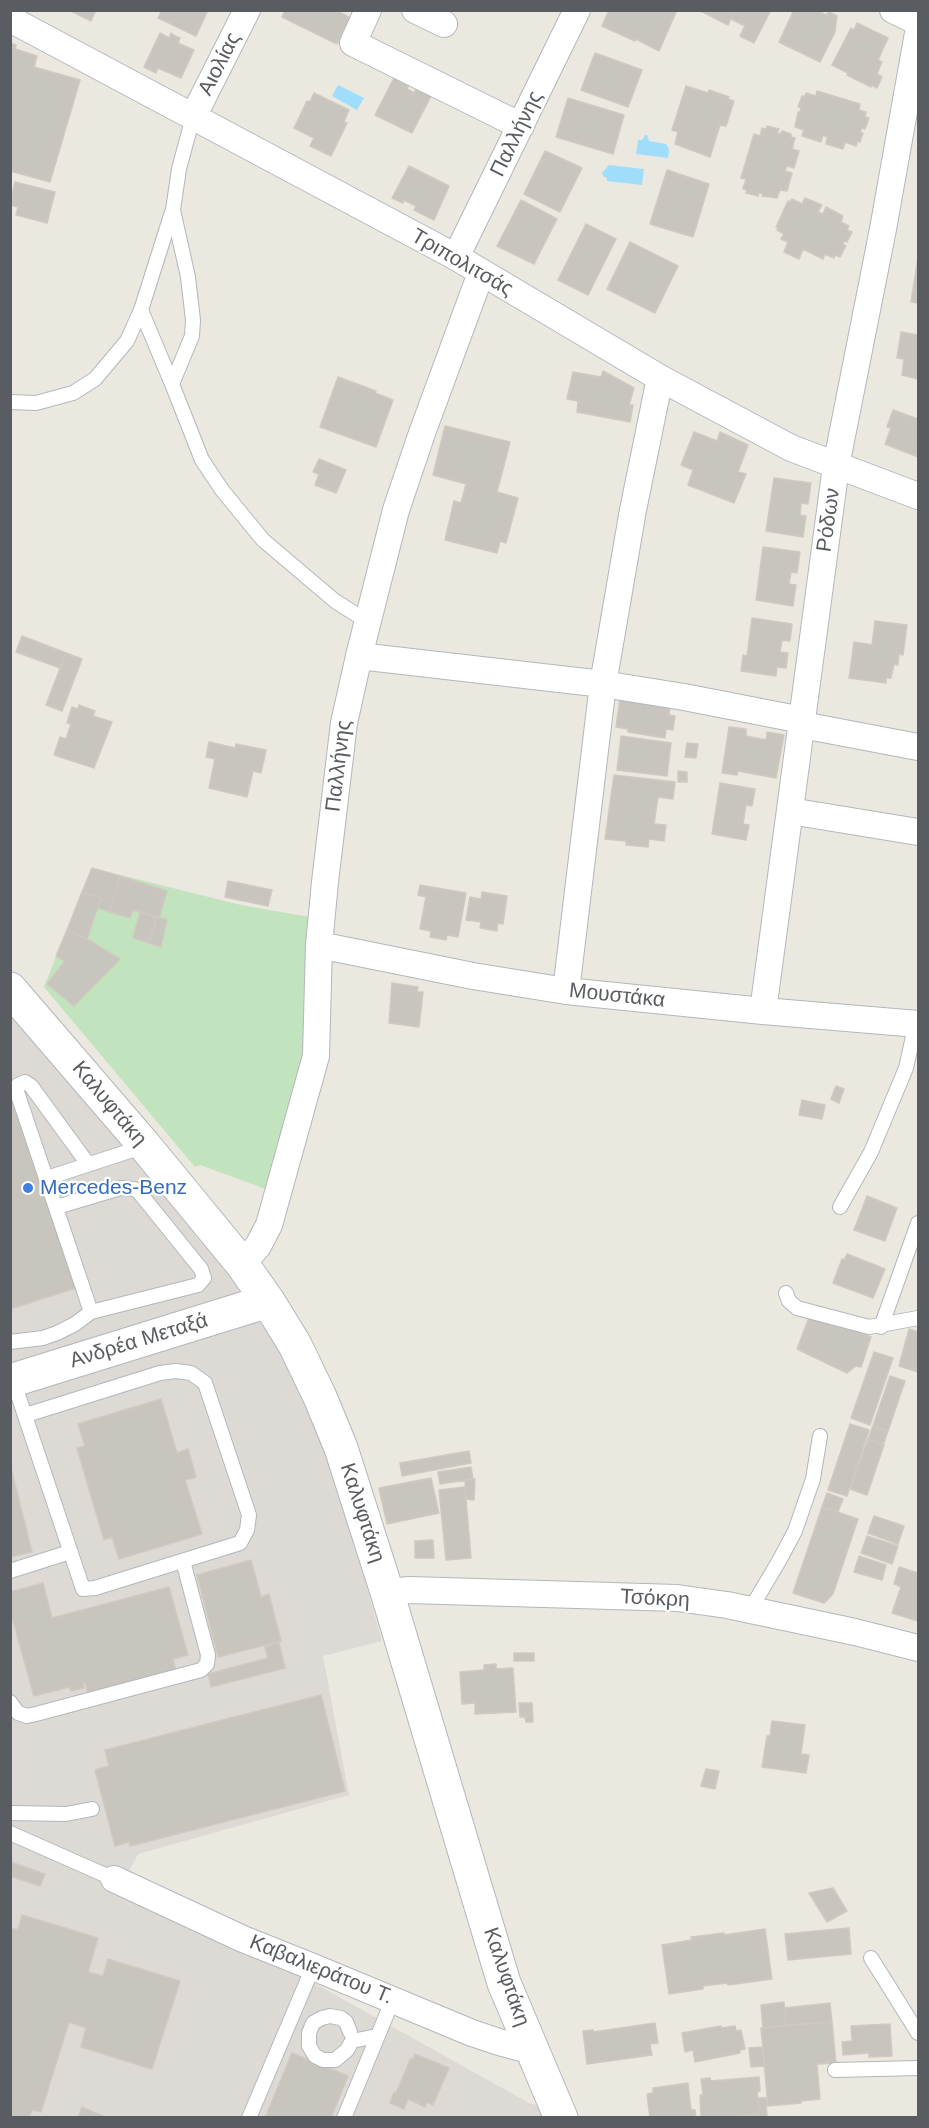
<!DOCTYPE html>
<meta charset="utf-8">
<style>
body{margin:0}
#map{position:relative;width:929px;height:2128px;overflow:hidden;background:#ebe8e0;font-family:Arial,sans-serif}
canvas{display:block}
.frame{position:absolute;inset:0;border:12px solid #595d61;pointer-events:none}
</style>
<div id="map">
<canvas width="929" height="2128"></canvas>
<div class="frame"></div>
</div>
<script>
const c = document.querySelector('canvas').getContext('2d');
c.lineJoin = 'round';
function fillPath(path, color) {
  c.fillStyle = color;
  c.fill(path, 'evenodd');
}
function poly(rows) {
  const path = new Path2D();
  for (const r of rows) {
    path.moveTo(r[0], r[1]);
    for (let i = 2; i < r.length; i += 2) path.lineTo(r[i], r[i + 1]);
  }
  return path;
}
function stroke(path, color, width, dash) {
  c.strokeStyle = color;
  c.lineWidth = width;
  c.lineCap = dash ? 'butt' : 'round';
  c.setLineDash(dash || []);
  c.stroke(path);
}
function label(font, color, halo, rows, align = 'center') {
  c.font = font + ' Arial,sans-serif';
  c.lineWidth = 4.5;
  c.setLineDash([]);
  c.textBaseline = 'middle';
  c.strokeStyle = halo;
  c.fillStyle = color;
  for (const [text, x, y, turn = 0] of rows) {
    c.save();
    c.translate(x, y);
    c.rotate((+turn || 0) * Math.PI / 180);
    c.textAlign = isNaN(turn) ? turn : align;
    if (halo) c.strokeText(text, 0, 0);
    c.fillText(text, 0, 0);
    c.restore();
  }
}
const industrial = poly([
 [10,999,242,1279,237,1297,11,1364],
 [250,1318,272,1322,335,1472,382,1641,323,1656,349,1795,138,1854,118,1891,289,1969,529,2103,544,2107,549,2117,11,2118,11,1389]
]);
const green = poly([
 [92,868,241,905,315,918,310,1027,271,1191,200,1165,195,1167,44,987]
]);
const water = poly([
 [338,85,364,98,357,110,332,96],
 [645,135,647,135,649,141,666,144,669,149,668,158,636,154,638,140,642,140],
 [609,165,644,169,642,185,607,181,607,178,603,176,602,173]
]);
const building = poly([
 [69,10,96,10,91,21,69,10],
 [162,10,208,10,196,36,158,18,162,10],
 [285,10,336,10,350,18,337,44,282,17,285,10],
 [609,10,677,10,659,51,636,39,635,41,602,26,609,10],
 [699,10,735,10,728,25,699,10],
 [735,10,771,10,754,43,740,36,745,26,731,19,735,10],
 [794,10,816,10,826,15,829,12,837,16,835,32,820,62,779,42,794,10],
 [857,23,888,38,878,60,882,62,877,74,882,77,877,88,872,85,871,87,847,75,848,73,832,65,851,28,854,30,857,23],
 [160,33,169,38,171,33,177,37,180,38,178,43,194,50,181,78,158,68,156,73,144,67,160,33],
 [10,43,16,45,15,49,37,56,34,67,80,80,50,182,10,171,10,43],
 [595,53,642,70,628,107,581,90,595,53],
 [394,78,409,85,407,89,414,93,416,89,431,96,412,133,375,115,394,78],
 [686,86,708,93,709,90,729,97,728,99,734,101,726,126,720,125,710,157,675,144,678,132,672,130,686,86],
 [817,91,860,104,859,110,866,112,865,117,869,118,865,129,862,128,860,132,863,133,860,142,858,141,856,146,845,142,843,149,826,144,827,137,823,135,821,142,802,136,804,130,795,127,798,112,800,112,801,108,798,107,802,96,805,96,806,93,816,96,817,91],
 [314,93,349,110,344,122,347,123,331,156,310,146,314,138,294,128,307,101,310,102,314,93],
 [568,98,624,115,613,154,556,137,568,98],
 [767,126,779,129,777,133,781,134,782,131,791,134,791,137,795,138,792,149,799,151,794,168,787,166,785,171,792,173,787,191,780,190,777,198,762,196,763,194,759,193,758,196,746,193,747,190,743,189,746,179,741,178,754,134,760,136,762,128,766,129,767,126],
 [545,151,582,168,560,212,524,194,545,151],
 [409,166,449,186,434,220,414,210,416,206,404,200,403,203,392,198,409,166],
 [667,170,709,184,693,237,650,224,667,170],
 [15,182,55,192,47,223,16,215,18,207,10,205,15,182],
 [805,198,822,205,818,212,823,214,826,207,843,216,841,222,849,226,847,230,852,232,847,242,844,241,843,244,846,246,840,257,835,255,834,258,825,254,823,259,803,249,799,259,784,252,788,242,781,239,784,234,777,230,778,228,776,227,788,201,790,202,792,199,802,204,805,198],
 [521,200,557,219,534,264,497,246,521,200],
 [586,224,616,239,588,295,558,280,586,224],
 [630,242,678,266,655,313,607,289,630,242],
 [918,257,918,303,911,302,918,257],
 [901,332,918,335,918,379,902,375,904,359,897,358,901,332],
 [603,371,634,388,629,405,633,405,630,422,577,412,578,401,567,399,573,372,601,377,603,371],
 [338,377,376,391,375,393,393,400,376,447,320,427,338,377],
 [893,410,918,419,918,457,885,444,891,428,887,427,893,410],
 [445,426,510,442,497,492,518,498,506,543,500,541,497,553,445,540,454,501,461,503,466,484,433,475,445,426],
 [694,432,717,441,720,432,748,445,738,472,746,474,734,503,688,485,693,470,681,465,694,432],
 [319,459,346,470,336,493,315,485,319,474,313,472,319,459],
 [774,478,811,483,808,504,801,503,800,515,806,516,803,537,766,531,774,478],
 [763,547,800,552,797,573,791,572,789,584,796,585,793,606,756,600,763,547],
 [752,618,792,624,790,641,782,640,780,652,788,653,786,668,777,667,776,676,741,671,743,655,747,656,752,618],
 [875,621,907,625,903,655,899,654,898,665,894,664,891,678,886,678,886,683,849,678,854,642,872,645,875,621],
 [22,636,66,653,60,668,16,652,22,636],
 [66,653,82,659,62,711,46,705,66,653],
 [620,698,670,705,669,715,675,716,673,730,666,729,665,738,628,732,628,729,616,727,620,698],
 [79,705,95,711,93,716,112,722,94,768,54,755,60,737,66,739,71,724,67,723,72,707,78,709,79,705],
 [729,727,746,729,746,736,766,740,767,732,784,735,776,778,738,771,737,775,722,773,729,727],
 [621,736,671,743,667,776,617,770,621,736],
 [209,742,235,748,236,744,266,750,261,773,253,771,247,797,209,788,215,759,206,757,209,742],
 [687,743,698,744,696,758,685,757,687,743],
 [678,771,687,772,687,782,678,782,678,771],
 [614,775,675,782,673,799,658,797,654,824,666,825,664,841,649,839,648,847,626,845,626,841,605,839,614,775],
 [720,783,755,789,752,806,746,805,743,824,749,825,746,840,712,834,720,783],
 [92,868,120,876,110,912,98,908,101,898,82,892,92,868],
 [120,876,167,891,159,918,133,910,130,918,110,912,120,876],
 [228,881,272,890,268,906,225,897,228,881],
 [420,885,466,893,458,937,447,935,446,940,430,937,431,931,420,929,426,897,418,895,420,885],
 [82,892,101,898,87,939,67,930,82,892],
 [482,892,507,896,503,924,498,923,497,931,480,928,481,922,466,920,470,897,481,899,482,892],
 [140,912,157,917,149,943,133,938,140,912],
 [157,917,167,920,161,947,149,943,157,917],
 [67,930,87,939,120,959,74,1006,47,984,65,961,56,956,67,930],
 [392,983,418,987,417,992,423,992,419,1027,389,1023,392,983],
 [836,1086,844,1089,839,1103,831,1099,836,1086],
 [13,1087,76,1288,10,1309,10,1088,13,1087],
 [802,1100,825,1105,822,1119,799,1115,802,1100],
 [867,1196,897,1208,885,1241,854,1230,867,1196],
 [847,1254,885,1269,873,1298,833,1283,842,1259,844,1260,847,1254],
 [810,1315,871,1337,861,1367,856,1366,847,1373,797,1349,810,1315],
 [909,1329,918,1332,918,1372,899,1366,909,1329],
 [874,1352,893,1358,870,1425,851,1418,874,1352],
 [890,1376,905,1381,888,1431,873,1426,890,1376],
 [161,1399,177,1453,188,1449,196,1477,185,1480,202,1534,119,1559,112,1537,104,1540,77,1448,85,1446,78,1424,161,1399],
 [850,1424,869,1430,847,1496,828,1490,850,1424],
 [873,1426,888,1431,883,1445,868,1439,873,1426],
 [868,1439,884,1445,867,1495,850,1489,868,1439],
 [469,1451,471,1463,402,1476,400,1463,469,1451],
 [10,1464,32,1552,10,1557,10,1464],
 [471,1467,473,1479,440,1484,438,1472,471,1467],
 [431,1478,439,1513,387,1524,379,1488,431,1478],
 [473,1479,475,1479,474,1500,466,1499,465,1480,473,1479],
 [465,1487,471,1558,446,1560,439,1490,465,1487],
 [827,1493,843,1499,838,1512,822,1507,827,1493],
 [822,1507,858,1519,833,1594,824,1603,793,1593,822,1507],
 [874,1516,904,1526,898,1544,868,1533,874,1516],
 [867,1536,898,1546,892,1564,861,1553,867,1536],
 [433,1540,434,1558,415,1558,415,1541,433,1540],
 [859,1556,886,1565,882,1580,854,1572,859,1556],
 [251,1560,261,1597,269,1594,281,1641,218,1657,197,1575,251,1560],
 [899,1567,918,1573,918,1621,892,1613,901,1587,894,1584,899,1567],
 [43,1583,52,1618,169,1587,188,1655,173,1659,177,1674,89,1697,85,1683,83,1683,84,1688,71,1691,69,1687,34,1696,10,1610,10,1592,43,1583],
 [279,1643,285,1668,211,1687,208,1674,268,1658,265,1647,279,1643],
 [514,1653,534,1653,534,1661,514,1661,514,1653],
 [496,1664,496,1669,513,1668,516,1712,475,1714,475,1703,462,1704,460,1672,484,1670,484,1665,496,1664],
 [321,1695,345,1791,130,1846,129,1842,115,1846,95,1770,109,1766,105,1750,321,1695],
 [519,1703,532,1703,533,1722,526,1722,525,1717,520,1717,519,1703],
 [772,1721,805,1725,801,1754,809,1755,806,1773,762,1767,767,1736,770,1736,772,1721],
 [706,1769,719,1771,715,1789,701,1786,706,1769],
 [11,1862,45,1874,40,1886,10,1876,11,1862],
 [833,1888,847,1911,827,1922,809,1893,833,1888],
 [22,1915,98,1938,88,1972,103,1976,108,1959,180,1981,152,2069,81,2047,86,2028,69,2022,41,2112,32,2110,29,2118,10,2118,10,1928,18,1930,22,1915],
 [849,1928,851,1954,788,1960,785,1934,849,1928],
 [765,1929,772,1979,728,1985,727,1983,703,1986,703,1989,669,1994,662,1945,692,1940,691,1937,724,1933,724,1935,765,1929],
 [784,2002,786,2025,763,2028,761,2005,784,2002],
 [830,2003,832,2022,786,2025,784,2008,830,2003],
 [832,2022,836,2063,817,2064,820,2099,801,2101,801,2103,768,2106,761,2028,832,2022],
 [655,2023,658,2043,650,2044,652,2055,587,2064,583,2031,593,2030,593,2032,655,2023],
 [890,2024,892,2056,869,2057,869,2053,843,2055,842,2042,852,2041,851,2026,890,2024],
 [721,2026,721,2028,735,2026,736,2031,741,2030,745,2049,740,2050,740,2053,695,2062,693,2050,685,2052,682,2033,721,2026],
 [763,2047,764,2066,751,2067,749,2048,763,2047],
 [292,2053,348,2076,331,2118,265,2118,292,2053],
 [415,2054,449,2068,433,2105,427,2102,425,2107,408,2099,404,2109,390,2103,394,2092,396,2093,411,2058,413,2060,415,2054],
 [759,2077,760,2091,757,2092,759,2114,721,2118,701,2117,700,2095,703,2095,701,2079,710,2078,711,2081,759,2077],
 [688,2083,691,2110,695,2110,696,2118,650,2118,647,2094,653,2093,653,2088,688,2083],
 [758,2098,766,2098,767,2118,740,2118,740,2116,759,2114,758,2098],
 [82,2107,107,2118,78,2118,82,2107]
]);
const lane = poly([
 [193,117,179,169,173,210,188,277,193,320,192,336,172,384,202,460,222,490,263,540,335,601,368,622],
 [141,310,172,384],
 [10,402,36,403,73,393,95,379,127,341,141,310,172,212],
 [88,1164,31,1086,25,1082,18,1085,17,1092,91,1312],
 [47,1178,145,1146],
 [840,1207,871,1152,906,1068,916,1023],
 [786,1293,789,1301,797,1308,869,1327,918,1318],
 [881,1327,918,1223],
 [10,1342,43,1338,57,1333,75,1324,91,1312,198,1285,204,1278,201,1269,138,1191,134,1189,120,1188,57,1207],
 [13,1380,83,1589,95,1588,240,1543,247,1530,249,1515,205,1383,191,1373,176,1371,160,1373,26,1415],
 [10,1571,70,1552],
 [750,1610,779,1561,795,1531,813,1479,820,1436],
 [10,1702,18,1713,27,1716,36,1714,201,1670,207,1664,208,1655,183,1561],
 [10,1813,66,1814,92,1809],
 [10,1833,114,1879],
 [871,1958,918,2033],
 [350,2032,346,2022,341,2018,330,2016,322,2018,313,2023,309,2033,309,2046,315,2056,323,2060,335,2060,347,2050,352,2041,377,2036],
 [835,2070,918,2068],
 [249,2118,313,1967],
 [344,2118,393,1999]
]);
const street = poly([
 [368,10,353,43,521,126],
 [415,10,444,24],
 [893,10,918,22],
 [10,19,456,257,660,378,791,448,918,496],
 [193,117,247,10],
 [456,257,577,10],
 [359,656,603,684,684,697,802,720],
 [802,725,918,747],
 [790,811,918,832],
 [319,945,473,976,566,991,763,1011,918,1024],
 [566,991,603,684,633,510,660,378],
 [763,1011,836,466,883,229,918,33],
 [242,1264,258,1246,269,1225,316,1056,319,945,325,882,344,723,359,656,396,510,422,433,481,273],
 [387,1592,410,1590,677,1598,727,1605,855,1632,918,1648],
 [114,1879,243,1939,313,1967,472,2033,499,2042,532,2051]
]);
const secondary = poly([
 [10,989,145,1146,242,1264,268,1301,295,1345,320,1397,341,1448,387,1592,504,1983,561,2118],
 [10,1381,268,1301]
]);
const markers = [
 [28,1188,6,"#3f7fe0"]
];
const streetNames = [
 ["Αιολίας",220,64,-63],
 ["Παλλήνης",517,134,-64],
 ["Τριπολιτσάς",462,263,30],
 ["Ρόδων",829,520,-82],
 ["Παλλήνης",339,766,-83],
 ["Μουστάκα",617,996,6],
 ["Καλυφτάκη",109,1104,50],
 ["Ανδρέα Μεταξά",139,1341,-17],
 ["Καλυφτάκη",362,1513,72],
 ["Τσόκρη",655,1599,3],
 ["Καβαλιεράτου Τ.",321,1970,22],
 ["Καλυφτάκη",506,1977,71]
];
const shopNames = [
 ["Mercedes-Benz",40,1188]
];
fillPath(industrial, '#dddad5');
fillPath(green, '#c1e3bd');
fillPath(water, '#a0ddfb');
fillPath(building, '#c8c5bf');
stroke(building, '#d0c9bf', 1.5);
stroke(lane, '#b3b7bb', 16);
stroke(street, '#b3b7bb', 28);
stroke(secondary, '#b2b6bb', 35);
stroke(lane, '#fff', 14);
stroke(street, '#fff', 26);
stroke(secondary, '#fff', 33);
for (const [x, y, r, color] of markers) {
  const dot = new Path2D();
  dot.arc(x, y, r, 0, 2 * Math.PI);
  c.fillStyle = color;
  c.fill(dot);
  stroke(dot, '#fff', 2);
}
label('21px', '#595d61', '#fff', streetNames);
label('21px', '#366cbe', '#fff', shopNames, 'left');
</script>
